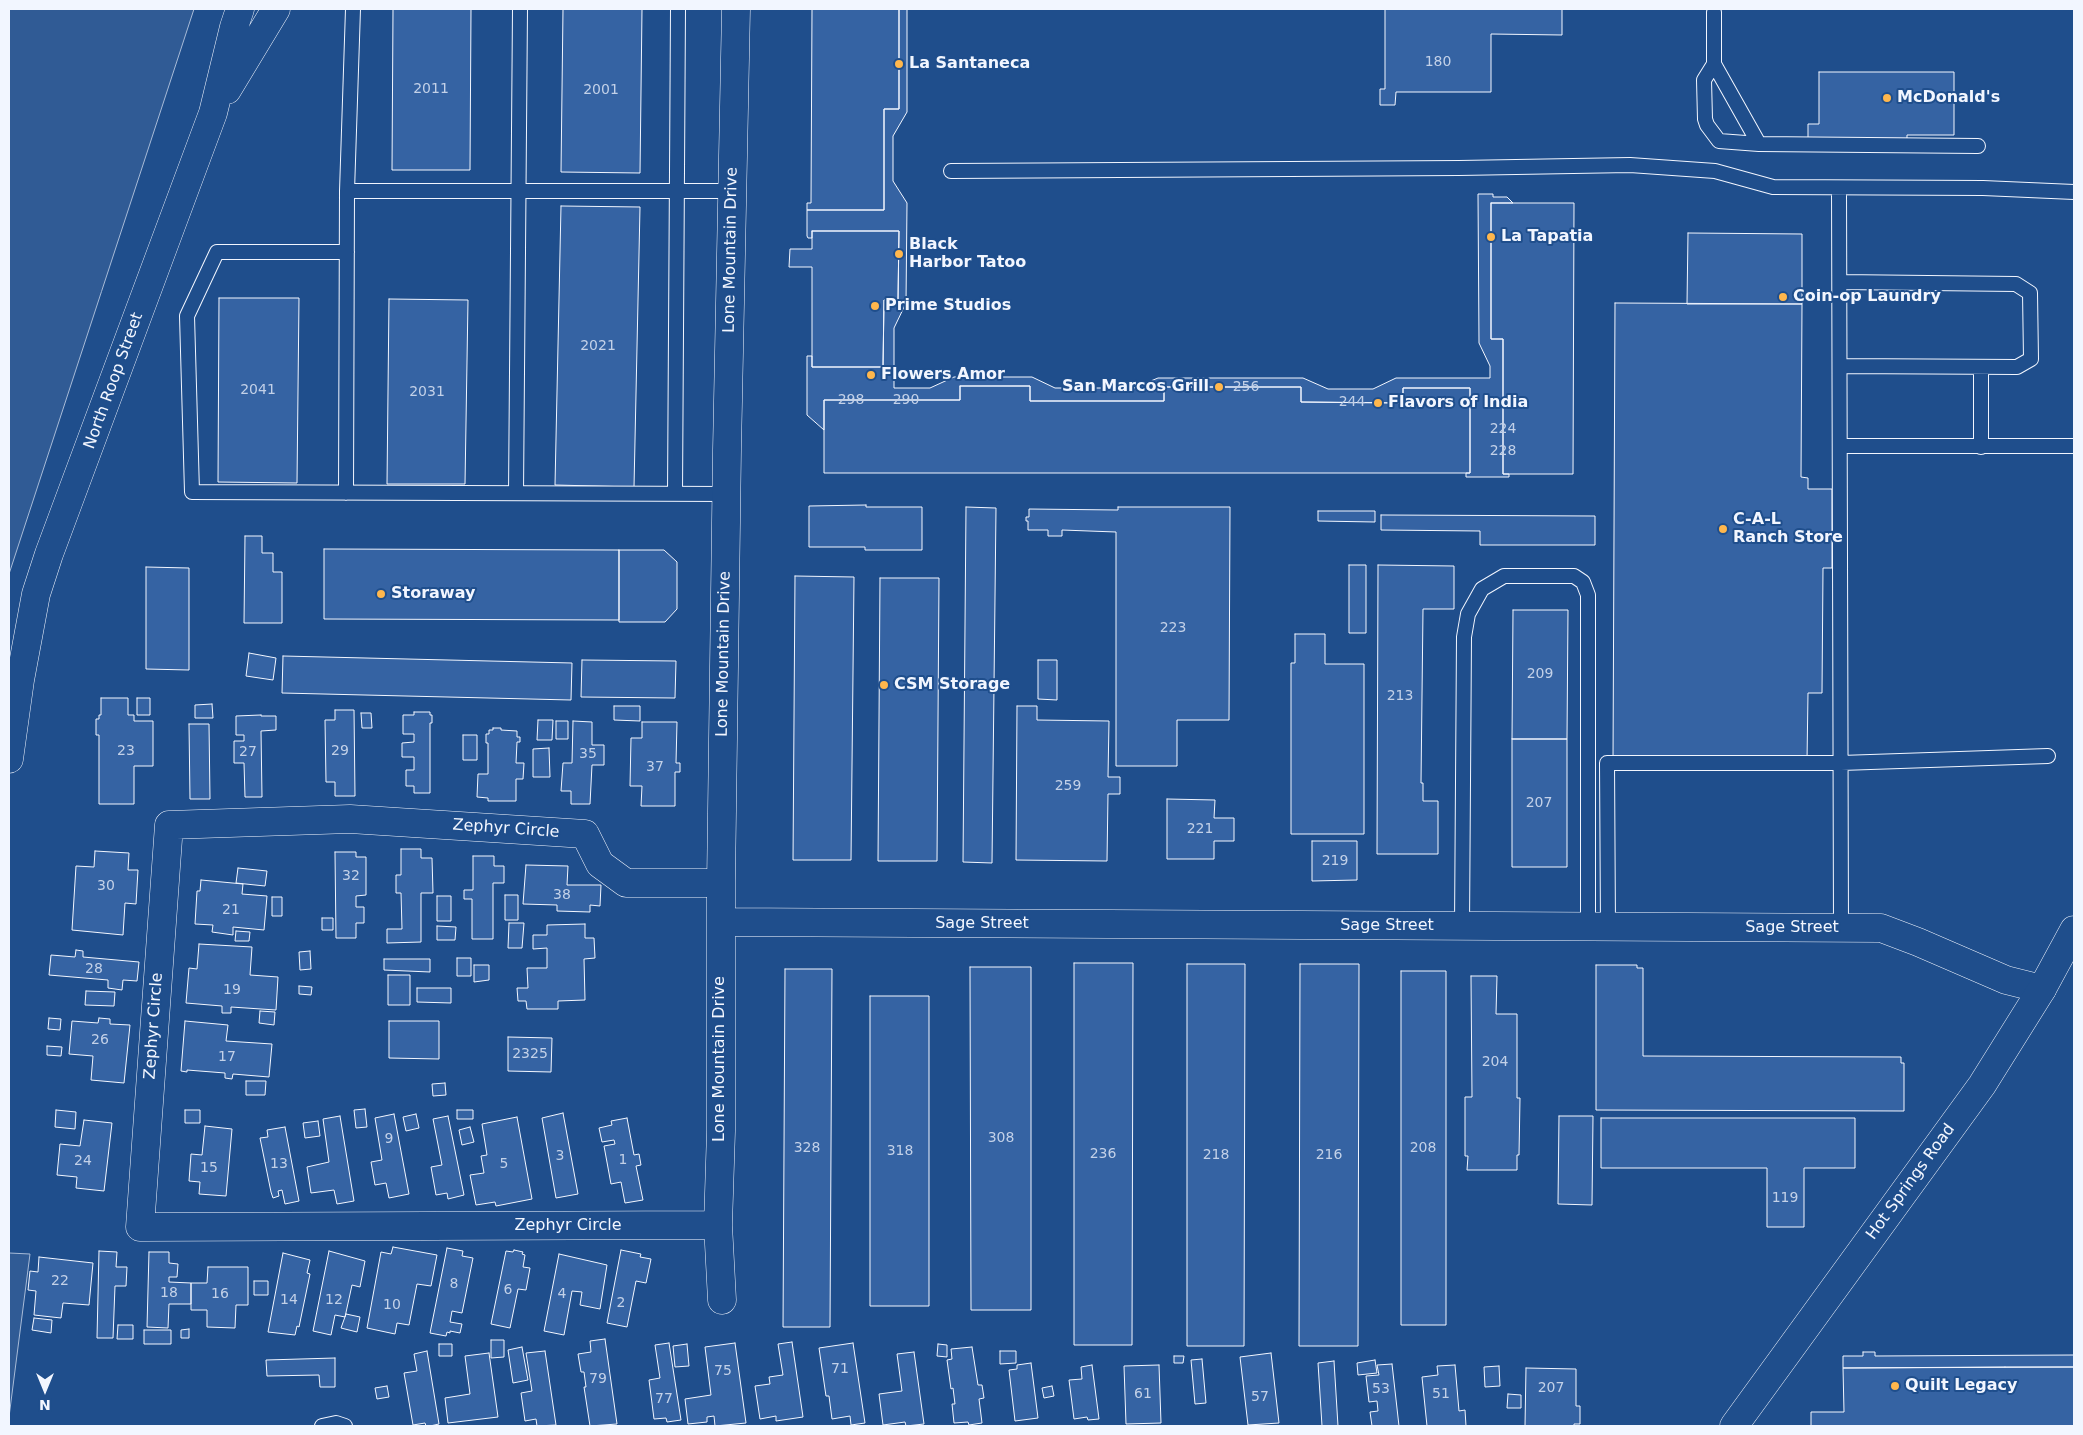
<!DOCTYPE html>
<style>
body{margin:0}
#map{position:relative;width:2083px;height:1435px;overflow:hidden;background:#1f4e8c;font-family:"DejaVu Sans",sans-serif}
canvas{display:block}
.frame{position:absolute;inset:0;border:10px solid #f2f6ff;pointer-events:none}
.north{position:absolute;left:20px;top:1365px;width:50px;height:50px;-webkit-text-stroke:4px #1f4e8c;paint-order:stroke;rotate:180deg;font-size:14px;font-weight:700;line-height:20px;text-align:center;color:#f2f6ff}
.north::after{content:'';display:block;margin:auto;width:18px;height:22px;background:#f2f6ff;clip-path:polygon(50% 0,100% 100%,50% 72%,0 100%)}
</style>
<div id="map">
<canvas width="2083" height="1435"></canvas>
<div class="frame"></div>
<div class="north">N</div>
</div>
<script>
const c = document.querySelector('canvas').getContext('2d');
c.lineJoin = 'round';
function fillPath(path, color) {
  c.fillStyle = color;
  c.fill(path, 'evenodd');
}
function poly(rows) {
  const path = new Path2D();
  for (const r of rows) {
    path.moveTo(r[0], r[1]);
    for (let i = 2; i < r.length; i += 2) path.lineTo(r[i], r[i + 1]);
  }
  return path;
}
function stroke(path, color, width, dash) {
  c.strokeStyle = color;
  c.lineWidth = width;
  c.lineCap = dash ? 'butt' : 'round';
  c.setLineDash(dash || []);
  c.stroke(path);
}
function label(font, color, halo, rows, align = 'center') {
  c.font = font + ' "DejaVu Sans",sans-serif';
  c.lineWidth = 4;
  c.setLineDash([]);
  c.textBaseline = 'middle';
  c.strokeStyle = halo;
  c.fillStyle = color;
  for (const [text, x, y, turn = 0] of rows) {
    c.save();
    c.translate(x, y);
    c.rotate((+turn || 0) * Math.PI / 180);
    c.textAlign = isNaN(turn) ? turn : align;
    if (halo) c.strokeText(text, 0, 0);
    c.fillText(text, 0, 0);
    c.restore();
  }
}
const green = poly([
 [9,9,194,9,9,574,9,9],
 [9,1253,30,1254,9,1417,9,1253]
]);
const building = poly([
 [393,9,471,9,470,170,392,170,393,9],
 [563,9,642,9,640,173,561,172,563,9],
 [812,9,899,9,899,109,884,109,884,210,807,210,807,203,811,203,812,9],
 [899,9,907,9,907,112,893,136,893,181,907,203,906,303,894,328,894,388,930,388,954,377,1032,377,1055,388,1134,388,1158,378,1303,378,1328,389,1373,389,1396,378,1490,378,1490,366,1479,343,1478,194,1493,194,1493,197,1507,197,1513,203,1491,203,1491,339,1503,339,1503,474,1509,474,1509,477,1466,477,1466,473,1470,473,1470,388,1403,388,1403,403,1301,402,1301,387,1164,387,1164,401,1030,401,1030,386,960,386,960,400,824,400,824,430,807,415,807,356,812,356,812,367,883,367,884,300,898,300,899,231,812,231,812,238,808,238,807,236,807,210,884,210,884,109,899,109,899,9],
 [1385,9,1562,9,1562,35,1491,34,1491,92,1396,92,1395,105,1380,105,1380,89,1385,89,1385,9],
 [1819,72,1954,72,1954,135,1907,135,1907,140,1808,140,1808,124,1819,124,1819,72],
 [1491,203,1574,203,1573,474,1503,474,1503,339,1491,339,1491,203],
 [561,206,640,207,634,487,555,485,561,206],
 [812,231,899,231,898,300,884,300,883,367,812,367,812,267,789,267,790,249,812,249,812,231],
 [1688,233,1802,234,1802,304,1687,304,1688,233],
 [219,298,299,298,297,483,218,482,219,298],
 [389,299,468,300,465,484,387,484,389,299],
 [1615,303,1802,304,1801,477,1808,478,1808,489,1832,489,1832,568,1823,568,1822,693,1808,693,1807,761,1613,760,1615,303],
 [960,386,1030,386,1030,401,1164,401,1164,387,1301,387,1301,402,1403,403,1403,388,1470,388,1470,473,824,473,824,400,960,400,960,386],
 [866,505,866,507,922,507,922,550,865,550,865,547,809,547,809,506,866,505],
 [966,507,996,508,992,863,963,862,966,507],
 [1118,507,1230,507,1229,720,1177,720,1177,766,1116,766,1116,532,1062,530,1062,536,1048,536,1048,530,1028,530,1028,521,1026,521,1026,517,1029,517,1029,509,1118,510,1118,507],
 [1318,511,1375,511,1375,522,1318,521,1318,511],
 [1381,515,1595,516,1595,545,1480,545,1480,531,1381,530,1381,515],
 [245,536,262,536,262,553,273,553,273,572,282,572,282,623,244,623,245,536],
 [324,549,619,550,619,620,324,619,324,549],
 [619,550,664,550,677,562,677,609,665,622,619,622,619,550],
 [1349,565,1366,565,1366,633,1349,633,1349,565],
 [1378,565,1454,566,1454,609,1423,609,1421,783,1423,783,1423,801,1438,801,1438,854,1377,854,1378,565],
 [146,567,189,568,189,670,146,669,146,567],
 [795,576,854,577,851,860,793,860,795,576],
 [880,578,939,578,937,861,878,861,880,578],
 [1513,610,1568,610,1567,739,1512,739,1513,610],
 [1295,634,1325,634,1325,664,1364,664,1364,834,1291,834,1291,663,1295,663,1295,634],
 [249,653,276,658,273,680,246,676,249,653],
 [283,656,572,663,571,700,282,693,283,656],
 [582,660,676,661,675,698,581,697,582,660],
 [1038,660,1057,660,1057,700,1038,699,1038,660],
 [101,698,128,698,128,715,134,715,134,721,153,721,153,766,134,766,134,804,99,804,99,735,96,735,96,719,99,719,99,715,101,715,101,698],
 [137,698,150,698,150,715,137,715,137,698],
 [212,704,213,718,195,718,195,705,212,704],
 [614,706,640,706,640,721,614,720,614,706],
 [1017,706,1037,706,1037,720,1109,721,1108,777,1120,777,1120,794,1108,794,1107,861,1016,860,1017,706],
 [335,710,354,710,355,796,335,796,335,782,326,782,325,720,335,720,335,710],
 [414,712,430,712,430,715,432,715,432,723,430,723,430,793,414,793,414,786,406,786,406,770,414,770,414,757,402,757,402,743,414,742,414,734,403,734,403,715,414,715,414,712],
 [361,713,371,713,372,728,362,728,361,713],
 [261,715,261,716,276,716,276,730,261,731,262,797,245,797,244,763,234,763,234,741,244,741,244,735,236,735,236,716,261,715],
 [538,720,553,720,552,740,537,740,538,720],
 [556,721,568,721,568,739,556,739,556,721],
 [573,721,592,722,592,745,604,745,604,765,592,765,590,804,571,804,571,791,561,791,563,763,572,763,573,721],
 [642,722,677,722,676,763,680,763,680,772,675,772,675,806,641,806,642,786,630,786,631,738,642,738,642,722],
 [189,724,209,724,210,799,190,799,189,724],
 [493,728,501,728,501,730,517,731,517,737,520,737,520,742,517,742,516,763,524,763,523,779,516,779,516,801,488,801,488,798,477,797,478,774,488,774,488,743,486,743,486,734,489,734,489,730,493,730,493,728],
 [463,735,477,735,477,760,463,760,463,735],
 [1512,739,1567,739,1567,867,1512,867,1512,739],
 [549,748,550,777,533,777,533,749,549,748],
 [1167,799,1215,800,1214,818,1234,818,1234,841,1214,841,1214,859,1167,859,1167,799],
 [1312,841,1357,841,1357,880,1312,881,1312,841],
 [401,849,421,849,421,858,432,858,433,893,421,893,421,942,387,943,387,929,402,929,401,893,396,893,396,875,401,875,401,849],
 [95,851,129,853,128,870,138,870,136,904,125,903,123,935,72,930,76,866,94,867,95,851],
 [335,852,356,852,356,857,366,857,366,895,356,896,356,907,364,907,364,923,356,923,356,938,336,938,335,852],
 [473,856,494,856,494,866,504,866,504,883,493,883,493,939,472,939,472,899,464,899,464,890,473,890,473,856],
 [526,865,568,866,567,885,601,885,600,906,590,905,590,912,557,911,557,905,523,904,526,865],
 [238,868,267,871,265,886,236,883,238,868],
 [201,880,243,884,242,894,267,896,264,930,233,927,233,935,212,932,213,925,195,924,197,891,200,891,201,880],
 [505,895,518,895,518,920,505,920,505,895],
 [437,896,451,896,451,921,437,921,437,896],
 [272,897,282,897,282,916,272,916,272,897],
 [322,918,333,918,333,930,322,930,322,918],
 [509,923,524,923,522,948,508,948,509,923],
 [585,924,585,938,594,938,595,958,584,959,585,1000,558,1001,558,1009,527,1009,526,1001,518,1001,517,988,528,988,527,968,547,968,547,948,533,949,533,935,547,935,547,925,585,924],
 [437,926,456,927,455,940,437,940,437,926],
 [236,931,250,932,249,941,235,941,236,931],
 [199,944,252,947,250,975,278,977,276,1010,231,1007,231,1013,222,1013,222,1006,186,1003,189,968,197,969,199,944],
 [76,950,83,951,83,957,139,962,137,981,123,980,122,990,108,988,108,980,49,975,51,955,75,957,76,950],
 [310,951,311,969,300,970,299,952,310,951],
 [457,958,471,958,471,976,457,976,457,958],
 [384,959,430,959,430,972,384,970,384,959],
 [1074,963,1133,963,1132,1345,1074,1345,1074,963],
 [1187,964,1245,964,1244,1346,1187,1346,1187,964],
 [1300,964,1359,964,1358,1346,1299,1346,1300,964],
 [474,965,489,965,489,980,474,982,474,965],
 [1596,965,1637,965,1637,968,1643,968,1643,1056,1901,1057,1901,1063,1904,1063,1904,1111,1596,1110,1596,965],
 [970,967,1031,967,1031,1310,971,1310,970,967],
 [785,969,832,969,830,1327,783,1327,785,969],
 [1401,971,1446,971,1446,1325,1401,1325,1401,971],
 [388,975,410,975,410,1005,388,1005,388,975],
 [1471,976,1497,976,1496,1014,1517,1014,1517,1098,1520,1098,1519,1155,1517,1155,1517,1170,1467,1170,1468,1156,1465,1156,1465,1097,1472,1097,1471,976],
 [299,986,312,987,311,995,299,994,299,986],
 [417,988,451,988,451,1003,417,1002,417,988],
 [86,991,115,992,114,1006,85,1005,86,991],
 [870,996,929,996,929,1306,870,1306,870,996],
 [260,1011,275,1012,274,1025,259,1023,260,1011],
 [49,1018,61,1019,60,1030,48,1029,49,1018],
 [99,1018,110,1019,110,1024,130,1025,124,1083,91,1080,93,1056,69,1054,72,1021,98,1023,99,1018],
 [185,1021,228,1025,226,1041,272,1044,269,1077,233,1074,232,1079,225,1078,225,1073,187,1070,187,1072,181,1071,185,1021],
 [389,1021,439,1021,439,1059,389,1058,389,1021],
 [508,1037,552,1038,551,1072,508,1071,508,1037],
 [47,1046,62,1047,61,1056,47,1055,47,1046],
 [246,1081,266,1081,265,1095,246,1095,246,1081],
 [445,1083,446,1095,433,1096,432,1084,445,1083],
 [365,1109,367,1127,356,1128,354,1110,365,1109],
 [56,1110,76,1112,75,1129,55,1127,56,1110],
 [185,1110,200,1110,200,1123,185,1123,185,1110],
 [457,1110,473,1110,473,1119,457,1119,457,1110],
 [563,1113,578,1194,556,1198,542,1118,563,1113],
 [394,1114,409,1194,389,1198,386,1183,375,1185,371,1162,382,1160,375,1118,394,1114],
 [416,1114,419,1128,406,1131,403,1117,416,1114],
 [340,1116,354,1201,337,1204,334,1190,311,1193,307,1167,329,1162,323,1119,340,1116],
 [448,1116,464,1195,448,1199,447,1193,436,1195,431,1167,442,1165,433,1119,448,1116],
 [1559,1116,1593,1116,1592,1205,1558,1204,1559,1116],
 [517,1117,532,1199,496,1206,495,1202,476,1205,470,1175,484,1173,481,1156,487,1155,482,1124,517,1117],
 [627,1118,634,1155,639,1154,641,1165,636,1166,643,1200,625,1203,621,1182,611,1184,604,1146,615,1144,614,1140,602,1142,599,1128,612,1125,611,1121,627,1118],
 [1601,1118,1855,1118,1855,1168,1804,1168,1804,1227,1767,1227,1767,1168,1601,1168,1601,1118],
 [84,1120,112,1123,104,1191,76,1188,77,1177,57,1175,60,1144,80,1146,84,1120],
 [318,1121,320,1136,305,1138,303,1123,318,1121],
 [205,1126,232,1129,226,1196,199,1194,200,1182,189,1181,191,1154,202,1155,205,1126],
 [285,1127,299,1201,285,1204,282,1190,278,1191,279,1196,273,1198,271,1192,260,1138,268,1137,267,1130,285,1127],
 [470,1127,474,1142,462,1145,459,1130,470,1127],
 [393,1247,437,1255,431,1286,417,1284,409,1325,397,1323,395,1334,367,1328,381,1252,391,1254,393,1247],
 [447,1248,463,1251,462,1256,473,1258,462,1313,452,1311,450,1322,462,1324,460,1333,450,1331,450,1333,447,1332,446,1336,430,1333,447,1248],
 [514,1250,523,1252,522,1254,525,1255,523,1267,530,1268,526,1290,518,1289,510,1328,491,1324,506,1251,513,1252,514,1250],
 [621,1250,641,1254,640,1257,651,1259,646,1283,636,1281,627,1327,607,1323,621,1250],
 [99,1251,117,1252,116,1267,127,1267,126,1286,115,1286,113,1338,97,1338,99,1251],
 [329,1251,365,1261,360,1287,352,1285,345,1317,335,1315,331,1335,313,1331,329,1251],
 [149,1252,169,1252,169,1263,178,1264,177,1277,169,1277,169,1282,191,1283,191,1304,169,1304,168,1328,147,1327,149,1252],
 [283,1253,310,1260,307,1273,310,1274,299,1327,297,1326,295,1335,268,1332,283,1253],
 [559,1254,607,1265,600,1309,580,1305,582,1292,572,1291,564,1335,544,1331,559,1254],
 [39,1257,93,1263,89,1305,63,1303,61,1318,34,1315,36,1291,28,1290,30,1271,38,1272,39,1257],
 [208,1267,248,1267,248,1305,236,1305,235,1328,207,1327,207,1310,191,1310,191,1283,207,1283,208,1267],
 [254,1281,268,1281,268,1295,254,1295,254,1281],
 [346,1314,360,1317,357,1332,341,1328,346,1314],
 [34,1318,52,1320,51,1333,32,1330,34,1318],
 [118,1325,133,1325,133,1339,117,1339,118,1325],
 [189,1329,189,1338,181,1338,181,1330,189,1329],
 [144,1330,171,1330,171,1344,144,1344,144,1330],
 [605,1339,617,1424,590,1426,584,1387,586,1387,584,1372,581,1372,578,1354,591,1352,590,1341,605,1339],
 [491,1340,504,1340,504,1357,491,1358,491,1340],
 [792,1342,803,1417,776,1421,776,1416,760,1419,755,1386,770,1384,769,1377,783,1375,778,1344,792,1342],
 [669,1343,681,1420,667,1422,666,1418,654,1419,649,1380,660,1378,655,1345,669,1343],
 [735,1343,746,1423,715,1426,714,1416,707,1417,707,1422,688,1424,685,1399,711,1395,705,1347,735,1343],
 [853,1343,865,1423,851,1425,850,1416,832,1419,829,1396,826,1396,819,1348,853,1343],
 [439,1344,452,1344,452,1356,439,1356,439,1344],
 [687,1344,689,1366,675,1367,673,1346,687,1344],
 [938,1344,947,1345,947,1357,937,1356,938,1344],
 [522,1347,528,1380,513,1383,508,1350,522,1347],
 [972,1347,978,1385,982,1385,984,1398,979,1399,982,1423,969,1425,968,1422,954,1423,952,1404,955,1404,953,1388,951,1389,947,1360,952,1359,951,1349,972,1347],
 [427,1351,439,1424,430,1426,426,1426,425,1423,413,1425,404,1373,417,1371,414,1354,427,1351],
 [545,1351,556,1425,537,1426,536,1419,525,1421,521,1393,532,1391,526,1353,545,1351],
 [1000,1351,1016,1351,1016,1363,1000,1364,1000,1351],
 [914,1352,924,1424,906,1426,905,1422,883,1425,879,1394,902,1391,897,1354,914,1352],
 [1863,1352,1875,1352,1875,1356,2074,1355,2074,1367,1843,1368,1843,1356,1863,1356,1863,1352],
 [489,1353,498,1417,448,1423,445,1398,470,1394,465,1356,489,1353],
 [1271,1353,1279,1423,1248,1425,1240,1357,1271,1353],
 [1174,1356,1184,1356,1183,1363,1174,1363,1174,1356],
 [335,1358,335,1387,320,1387,319,1375,267,1376,266,1360,335,1358],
 [1202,1359,1206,1403,1195,1404,1191,1360,1202,1359],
 [1375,1360,1377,1373,1358,1375,1357,1363,1375,1360],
 [1334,1361,1338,1426,1322,1426,1318,1363,1334,1361],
 [1031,1363,1038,1418,1015,1421,1009,1370,1017,1369,1017,1365,1031,1363],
 [1392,1364,1399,1426,1372,1426,1370,1412,1378,1411,1377,1401,1369,1402,1366,1376,1379,1375,1377,1365,1392,1364],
 [1092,1365,1099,1419,1088,1420,1087,1417,1074,1419,1069,1380,1082,1379,1081,1367,1092,1365],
 [1159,1365,1161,1423,1126,1424,1124,1366,1159,1365],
 [1455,1365,1459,1411,1465,1410,1466,1426,1427,1426,1422,1377,1438,1375,1437,1366,1455,1365],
 [1499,1366,1500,1386,1485,1387,1484,1367,1499,1366],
 [2005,1367,2074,1367,2074,1426,1811,1426,1811,1412,1844,1412,1843,1368,2005,1367],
 [1526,1368,1576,1369,1576,1406,1580,1406,1580,1424,1574,1424,1574,1426,1525,1426,1526,1368],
 [387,1386,389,1397,377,1399,375,1388,387,1386],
 [1052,1386,1054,1396,1044,1398,1042,1388,1052,1386],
 [1508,1394,1521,1395,1521,1408,1507,1408,1508,1394]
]);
const service = poly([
 [1714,12,1714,64,1759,144,1978,146],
 [1714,64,1704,80,1705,119,1707,125,1719,141,1759,144],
 [951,171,1459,168,1630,165,1715,171,1773,187,1983,188,2074,192],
 [1839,188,1841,928],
 [347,191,733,191],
 [347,252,217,252,187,316,192,492,726,494],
 [1840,282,2016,284,2030,293,2031,359,2017,367,1840,366],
 [1981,367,1981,447],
 [1841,446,2074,446],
 [346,493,347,191,353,9],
 [516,493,520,9],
 [675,493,678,9],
 [1462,926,1464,637,1468,614,1482,589,1504,576,1574,576,1583,582,1588,595,1588,927],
 [1608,927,1607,763,1841,763,2048,756],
 [322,1426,336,1423,345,1426]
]);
const minor = poly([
 [721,922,1881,928,1918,942,2006,980,2042,989],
 [718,1225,140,1227,169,825,350,819,585,834,600,864,626,883,721,883],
 [722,1300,718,1225,721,1131,721,883,727,450,736,9]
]);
const tertiary = poly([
 [1734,1426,1982,1085,2042,989,2074,930]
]);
const secondary = poly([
 [227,90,276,9],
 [9,759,20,680,36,594,49,554,213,113,234,27,240,9]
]);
const markers = [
 [899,64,5,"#ffb74d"],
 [1887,98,5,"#ffb74d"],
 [1491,237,5,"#ffb74d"],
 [899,254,5,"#ffb74d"],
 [1783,297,5,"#ffb74d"],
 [875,306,5,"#ffb74d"],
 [871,375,5,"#ffb74d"],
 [1219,387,5,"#ffb74d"],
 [1378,403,5,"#ffb74d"],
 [1723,529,5,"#ffb74d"],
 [381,594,5,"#ffb74d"],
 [884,685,5,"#ffb74d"],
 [1895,1386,5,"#ffb74d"]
];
const numberNames = [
 ["180",1438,62],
 ["2011",431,89],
 ["2001",601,90],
 ["2021",598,346],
 ["256",1246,387],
 ["2041",258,390],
 ["2031",427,392],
 ["298",851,400],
 ["290",906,400],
 ["244",1352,402],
 ["224",1503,429],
 ["228",1503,451],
 ["223",1173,628],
 ["209",1540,674],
 ["213",1400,696],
 ["23",126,751],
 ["29",340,751],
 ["27",248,752],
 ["35",588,754],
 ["37",655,767],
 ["259",1068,786],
 ["207",1539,803],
 ["221",1200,829],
 ["219",1335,861],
 ["32",351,876],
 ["30",106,886],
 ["38",562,895],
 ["21",231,910],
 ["28",94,969],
 ["19",232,990],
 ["26",100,1040],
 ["2325",530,1054],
 ["17",227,1057],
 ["204",1495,1062],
 ["308",1001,1138],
 ["9",389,1139],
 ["328",807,1148],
 ["208",1423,1148],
 ["318",900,1151],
 ["236",1103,1154],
 ["218",1216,1155],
 ["216",1329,1155],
 ["3",560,1156],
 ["1",623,1160],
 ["24",83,1161],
 ["13",279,1164],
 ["5",504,1164],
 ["15",209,1168],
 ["119",1785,1198],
 ["22",60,1281],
 ["8",454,1284],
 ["6",508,1290],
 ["18",169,1293],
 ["16",220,1294],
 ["4",562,1294],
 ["14",289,1300],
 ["12",334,1300],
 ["2",621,1303],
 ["10",392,1305],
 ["71",840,1369],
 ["75",723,1371],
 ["79",598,1379],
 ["207",1551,1388],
 ["53",1381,1389],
 ["61",1143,1394],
 ["51",1441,1394],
 ["57",1260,1397],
 ["77",664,1399]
];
const poiNames = [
 ["La Santaneca",909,64],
 ["McDonald's",1897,98],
 ["La Tapatia",1501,237],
 ["Black",909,245],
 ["Harbor Tatoo",909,263],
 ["Coin-op Laundry",1793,297],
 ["Prime Studios",885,306],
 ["Flowers Amor",881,375],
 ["San Marcos Grill",1209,387,"right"],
 ["Flavors of India",1388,403],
 ["C-A-L",1733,520],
 ["Ranch Store",1733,538],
 ["Storaway",391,594],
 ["CSM Storage",894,685],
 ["Quilt Legacy",1905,1386]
];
const streetNames = [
 ["Lone Mountain Drive",731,250,-89],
 ["North Roop Street",114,381,-70],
 ["Lone Mountain Drive",724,654,-89],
 ["Zephyr Circle",506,829,4],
 ["Sage Street",982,924],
 ["Sage Street",1387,926],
 ["Sage Street",1792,928],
 ["Zephyr Circle",154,1026,-86],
 ["Lone Mountain Drive",720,1059,-90],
 ["Hot Springs Road",1911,1182,-54],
 ["Zephyr Circle",568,1226]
];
fillPath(green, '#305b95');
stroke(green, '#a8bbd7', 1);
fillPath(building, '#3563a3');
stroke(building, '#f2f6ff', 1);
stroke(service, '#f2f6ff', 16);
stroke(minor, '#f2f6ff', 29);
stroke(tertiary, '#f2f6ff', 29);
stroke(secondary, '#f2f6ff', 29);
stroke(service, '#1f4e8c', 14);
stroke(minor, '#1f4e8c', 28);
stroke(tertiary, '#1f4e8c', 28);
stroke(secondary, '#1f4e8c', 28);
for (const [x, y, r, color] of markers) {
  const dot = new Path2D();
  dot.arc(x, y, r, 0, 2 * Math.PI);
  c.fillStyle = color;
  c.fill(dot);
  stroke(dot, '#1f4e8c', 2);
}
label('14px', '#c3d1e8', null, numberNames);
label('bold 16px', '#f2f6ff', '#1f4e8c', poiNames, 'left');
label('16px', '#f2f6ff', '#1f4e8c', streetNames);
</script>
